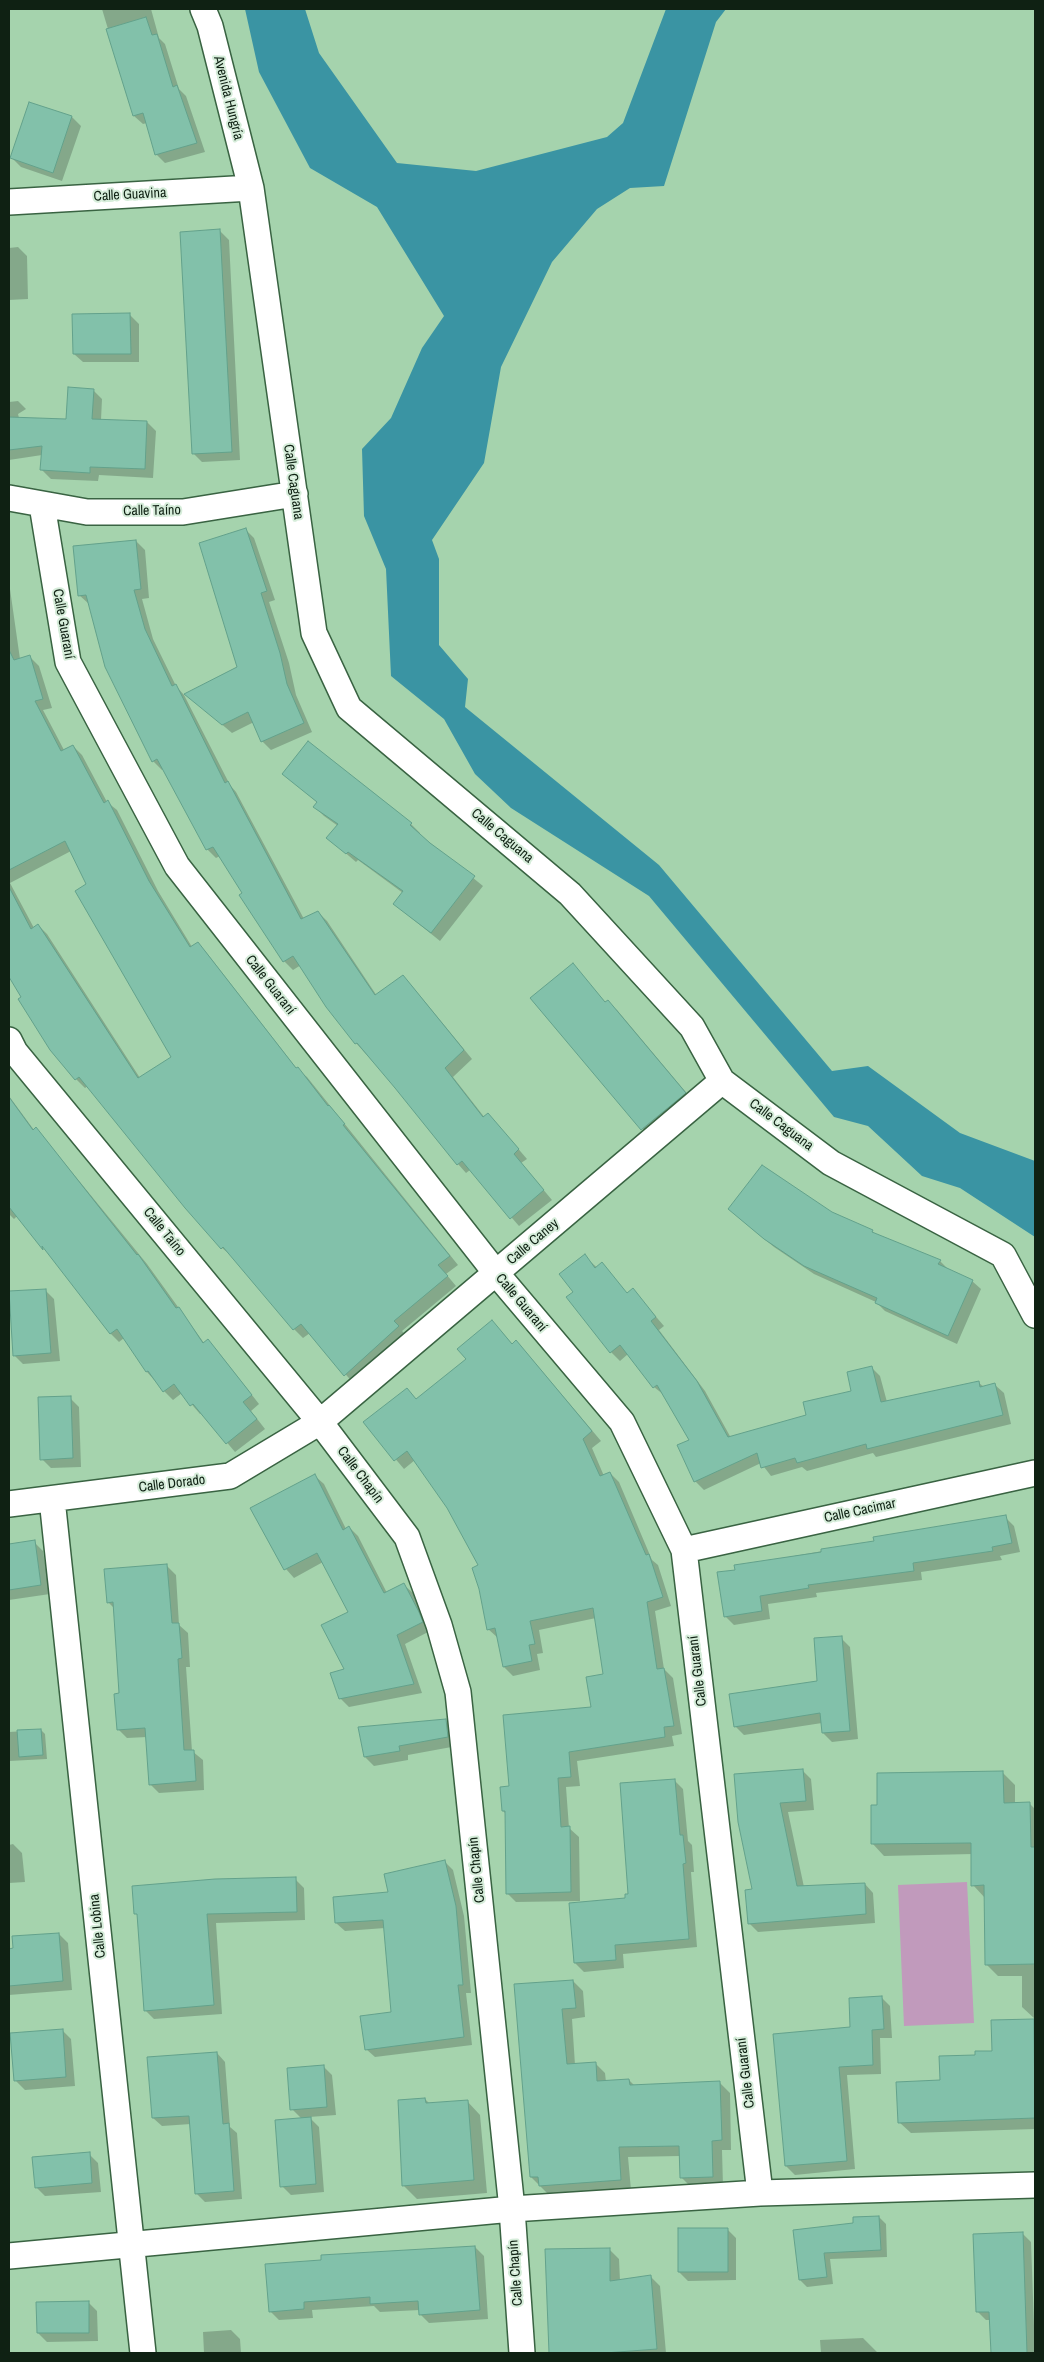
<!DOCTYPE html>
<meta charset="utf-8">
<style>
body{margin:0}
#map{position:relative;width:1044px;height:2362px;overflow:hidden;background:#a5d3ad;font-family:"Archivo Narrow",sans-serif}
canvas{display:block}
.frame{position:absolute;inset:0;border:10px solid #0f2113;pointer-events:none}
</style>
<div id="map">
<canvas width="1044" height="2362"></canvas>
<div class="frame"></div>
</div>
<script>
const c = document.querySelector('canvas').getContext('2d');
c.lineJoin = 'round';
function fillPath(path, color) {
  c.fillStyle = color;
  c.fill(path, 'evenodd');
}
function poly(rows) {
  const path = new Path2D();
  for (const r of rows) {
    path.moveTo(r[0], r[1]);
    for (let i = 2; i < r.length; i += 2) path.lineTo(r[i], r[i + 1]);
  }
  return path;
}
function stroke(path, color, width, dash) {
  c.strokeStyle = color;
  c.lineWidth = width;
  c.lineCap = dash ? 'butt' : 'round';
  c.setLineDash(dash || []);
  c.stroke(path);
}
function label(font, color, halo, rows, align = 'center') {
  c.font = font + ' "Archivo Narrow",sans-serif';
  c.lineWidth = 4;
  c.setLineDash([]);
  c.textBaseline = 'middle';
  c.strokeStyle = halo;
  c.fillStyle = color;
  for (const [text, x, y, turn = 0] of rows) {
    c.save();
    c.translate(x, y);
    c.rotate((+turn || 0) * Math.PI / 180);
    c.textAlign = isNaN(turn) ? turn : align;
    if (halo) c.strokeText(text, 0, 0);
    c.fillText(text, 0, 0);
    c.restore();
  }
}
const green = poly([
 [967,1882,974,2023,904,2026,898,1885]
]);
const water = poly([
 [245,9,305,9,319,53,397,163,476,171,607,137,623,123,666,9,726,9,716,22,664,186,630,188,597,209,552,262,501,367,484,463,432,540,439,559,439,645,468,679,465,707,659,865,832,1071,868,1066,960,1133,1035,1161,1035,1237,960,1188,922,1176,868,1126,834,1117,649,896,511,808,475,774,444,719,391,676,386,569,364,516,362,449,391,418,422,348,444,316,377,207,310,168,259,72]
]);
const shadow = poly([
 [102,9,151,9,159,38,165,44,179,89,186,96,205,152,165,163,156,154,147,123,143,124,134,116],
 [72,117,81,126,62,181,21,167,12,158],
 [220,231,229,240,240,460,202,462,193,453],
 [18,247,27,256,28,299,9,300,9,248],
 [130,315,139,324,139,362,83,362,74,354],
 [93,390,102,399,101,420,147,422,156,431,153,478,99,475,98,481,51,479,42,470,42,455,9,460,9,402,18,401,26,409,18,414,19,418,68,421],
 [245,529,254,538,275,600,269,602,289,663,296,695,312,732,271,750,262,741,254,722,232,733,186,694,238,667],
 [136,541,145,550,149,598,142,599,153,639,176,686,184,695,230,785,236,792,304,919,318,912,327,921,377,996,403,977,412,986,472,1059,453,1077,485,1118,497,1124,527,1159,521,1163,552,1200,519,1226,470,1170,466,1173,458,1164,396,1087,356,1043,327,1006,301,965,293,970,284,961,220,856,216,858,207,849,164,768,162,770,153,761,89,604,79,595],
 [9,582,20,659,30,657,39,666,52,708,43,710,64,750,73,746,82,755,107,802,117,810,158,891,192,947,197,943,206,952,297,1069,307,1077,458,1265,446,1274,456,1286,402,1331,407,1336,354,1384,310,1333,303,1338,294,1329,232,1256,222,1248,88,1086,85,1088,76,1079,51,1049,9,975],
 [71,851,173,1058,140,1078,47,934,38,925,34,928,10,883],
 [283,773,411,824,420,833,419,834,483,886,440,941,394,904,403,893,358,860,356,862,328,838,338,826,324,816,315,807,318,803],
 [573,965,606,1003,617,1010,694,1102,651,1138,532,999],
 [9,1096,34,1130,36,1129,44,1138,147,1264,204,1343,207,1341,216,1349,259,1404,251,1411,265,1429,235,1452,202,1413,200,1414,182,1393,173,1400,164,1391,147,1372,124,1338,119,1342,111,1334,50,1254,17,1216,14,1219,9,1214],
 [832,1213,872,1231,876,1235,940,1261,949,1270,972,1281,981,1289,957,1344,885,1311,876,1302,814,1274,774,1247,738,1217],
 [584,1256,627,1294,633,1290,664,1326,659,1330,705,1391,731,1438,808,1415,852,1392,872,1368,880,1376,887,1402,979,1383,984,1387,995,1385,1004,1393,1011,1424,876,1457,873,1453,807,1471,802,1467,771,1476,761,1463,704,1490,695,1481,691,1441,664,1395,654,1387,628,1354,620,1361,611,1352,568,1297,574,1292],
 [45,1290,54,1299,60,1361,23,1364,14,1355],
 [501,1331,513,1345,516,1342,525,1351,601,1441,592,1448,604,1476,610,1473,619,1482,652,1560,658,1565,671,1606,655,1611,664,1669,673,1678,682,1734,672,1736,674,1746,577,1761,580,1786,566,1787,569,1828,579,1837,580,1901,516,1902,507,1893,506,1814,503,1811,510,1787,592,1708,604,1675,596,1618,539,1630,543,1653,537,1654,540,1670,513,1676,504,1667,498,1638,488,1629,480,1566,448,1507,415,1460,404,1469,365,1423,407,1389,417,1400],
 [70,1398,79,1407,81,1467,51,1468,42,1459],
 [315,1476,324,1484,346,1529,349,1527,358,1536,387,1593,404,1585,413,1593,430,1631,405,1644,422,1693,349,1707,340,1698,345,1670,349,1612,323,1562,294,1578,286,1569,251,1508],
 [1005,1517,1014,1526,1020,1552,1000,1556,1002,1560,921,1572,922,1580,816,1593,817,1597,768,1604,770,1619,734,1625,725,1616,737,1571,736,1566,875,1542],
 [34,1542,43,1551,50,1594,9,1600,9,1545],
 [167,1566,176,1575,179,1625,188,1633,190,1667,186,1667,192,1751,203,1760,204,1790,159,1793,150,1784,147,1737,127,1738,118,1729,121,1694,115,1609,108,1602],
 [841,1638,850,1647,858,1739,832,1742,823,1733,822,1723,744,1735,735,1726,819,1682],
 [446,1721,455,1730,457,1746,408,1755,408,1760,374,1766,365,1757],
 [41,1730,45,1734,47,1759,9,1761,9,1732],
 [802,1770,811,1779,814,1810,788,1812,804,1887,865,1884,873,1893,875,1923,758,1932,749,1923,754,1890,739,1821],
 [1003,1773,1015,1785,1015,1804,1030,1804,1035,1809,1035,2019,1022,2007,1022,1976,998,1976,986,1964,985,1898,973,1885,973,1854,884,1856,872,1843,878,1806],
 [674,1780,683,1789,688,1841,692,1845,694,1872,691,1872,697,1947,623,1954,624,1968,584,1972,575,1963,570,1904,627,1899],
 [13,1844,22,1853,25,1882,9,1883,9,1845],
 [445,1862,453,1870,464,1916,471,1993,466,1993,472,2045,375,2057,366,2049,392,2013,385,1928,345,1931,336,1923],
 [295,1879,304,1888,305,1920,216,1923,222,2014,154,2019,145,2010,139,1916,135,1913],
 [59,1934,68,1943,72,1990,9,1995,9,1950],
 [573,1981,583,1991,585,2017,572,2019,575,2065,595,2063,605,2073,606,2082,629,2080,635,2086,720,2083,730,2093,731,2150,722,2150,723,2186,691,2187,681,2177,680,2156,628,2157,631,2190,550,2196,531,2177,515,1985],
 [882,1998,890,2006,892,2038,880,2038,881,2074,847,2075,855,2169,795,2175,786,2166,852,2029],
 [1034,2021,1035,2129,911,2133,899,2122,942,2081,976,2056,993,2052],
 [62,2030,71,2039,75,2086,25,2090,16,2081],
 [217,2053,225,2062,230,2127,237,2133,242,2199,205,2202,196,2193,191,2124,162,2126,153,2118],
 [323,2066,332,2075,336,2115,309,2117,319,2127,324,2192,291,2195,282,2186,302,2119,292,2109],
 [425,2099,430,2104,467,2101,480,2115,487,2193,417,2199,404,2186,400,2136,403,2136],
 [89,2154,98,2163,101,2192,45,2196,36,2187],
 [879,2217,886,2224,887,2257,830,2259,833,2284,807,2287,800,2280,794,2231,854,2224],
 [727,2229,736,2238,736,2280,688,2281,679,2272],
 [1022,2233,1031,2242,1035,2353,992,2353,990,2320,986,2320,977,2311],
 [475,2247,484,2256,488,2319,429,2323,420,2314,420,2310,380,2312,374,2306,312,2310,313,2318,279,2320,270,2311],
 [609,2249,619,2259,620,2281,650,2276,660,2286,666,2353,550,2353,546,2250],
 [88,2302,97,2311,98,2341,47,2342,38,2333],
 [231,2330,240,2339,241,2353,204,2353,203,2332],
 [863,2338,878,2353,821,2353,820,2340]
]);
const building = poly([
 [146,17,152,35,157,34,173,87,177,85,197,143,155,155,143,113,133,116,106,29,146,17],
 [29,102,72,116,53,173,10,158,29,102],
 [220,229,232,452,192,454,180,232,220,229],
 [130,313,131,354,73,354,72,314,130,313],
 [68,387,94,389,92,419,147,421,145,469,90,467,90,473,40,470,42,446,9,450,9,417,66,419,68,387],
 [246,528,267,591,261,593,280,653,287,684,304,723,261,742,248,712,222,725,184,694,237,667,199,543,246,528],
 [136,540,141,589,134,590,145,629,172,686,176,684,225,783,228,781,301,919,318,911,375,995,403,975,464,1050,445,1068,483,1117,488,1113,519,1149,514,1154,544,1190,510,1219,462,1161,457,1165,395,1088,357,1043,355,1044,326,1007,293,956,283,962,239,895,242,893,213,847,206,850,157,759,152,762,105,667,86,595,78,596,73,546,136,540],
 [9,650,14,660,30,655,43,699,35,701,61,751,73,745,104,803,108,800,149,881,190,947,198,942,296,1068,298,1067,328,1106,329,1105,345,1124,343,1125,450,1256,438,1265,448,1276,394,1321,399,1326,344,1376,301,1324,293,1330,223,1247,221,1249,185,1208,79,1077,75,1080,50,1050,18,999,21,997,9,977,9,887,31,929,38,924,138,1078,171,1057,75,891,86,884,65,841,9,870,9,650],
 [308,741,412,823,410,825,430,843,475,876,431,933,393,904,403,891,348,852,346,854,326,838,338,824,313,807,317,802,282,774,308,741],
 [573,963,605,1002,608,1000,686,1093,641,1130,530,998,573,963],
 [9,1097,33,1130,36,1127,137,1255,138,1254,176,1308,179,1307,203,1343,208,1339,252,1395,243,1402,257,1419,226,1444,193,1404,190,1406,174,1384,163,1392,148,1371,146,1372,117,1329,110,1334,42,1246,43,1250,9,1207,9,1097],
 [762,1165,832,1212,873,1230,872,1232,941,1260,938,1264,973,1280,948,1336,875,1303,877,1298,804,1266,764,1239,728,1209,762,1165],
 [585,1254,595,1268,602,1262,627,1293,633,1288,656,1317,651,1321,697,1381,728,1437,806,1415,803,1402,851,1391,847,1372,872,1366,881,1402,979,1381,980,1387,995,1383,1003,1415,867,1449,866,1444,797,1463,795,1458,761,1468,757,1453,694,1482,677,1445,689,1440,657,1385,653,1388,620,1345,610,1353,566,1297,573,1292,559,1274,585,1254],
 [46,1289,51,1353,13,1356,9,1291,46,1289],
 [492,1320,512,1344,516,1340,592,1431,583,1439,600,1476,610,1472,646,1555,649,1554,663,1597,647,1602,657,1669,664,1668,674,1726,664,1727,665,1737,569,1752,571,1777,558,1778,561,1827,570,1826,571,1892,506,1894,505,1811,502,1811,500,1787,509,1786,503,1715,591,1707,586,1677,603,1674,593,1608,530,1621,535,1644,529,1645,532,1661,503,1667,495,1628,487,1630,479,1589,472,1568,478,1565,447,1508,407,1451,394,1461,363,1422,407,1388,416,1399,466,1359,457,1349,492,1320],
 [71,1396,73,1458,40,1460,38,1397,71,1396],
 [315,1474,343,1530,349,1526,384,1593,404,1583,419,1612,423,1622,397,1635,414,1684,339,1699,330,1673,344,1669,321,1625,348,1612,317,1553,284,1570,250,1508,315,1474],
 [1006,1515,1012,1543,992,1547,993,1551,913,1563,914,1571,808,1585,809,1588,760,1596,762,1611,724,1617,717,1572,735,1570,734,1565,821,1552,821,1549,874,1541,873,1537,1006,1515],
 [35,1540,41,1585,9,1590,9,1544,35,1540],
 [167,1564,172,1623,179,1623,182,1658,178,1659,184,1750,194,1750,196,1781,149,1785,145,1728,117,1730,114,1694,119,1693,113,1602,107,1603,104,1569,167,1564],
 [842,1636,850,1731,822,1733,820,1713,734,1727,729,1694,817,1681,814,1638,842,1636],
 [446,1719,448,1737,399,1746,400,1751,364,1757,358,1727,446,1719],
 [41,1729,43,1755,19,1757,17,1730,41,1729],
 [803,1769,806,1801,780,1803,797,1886,865,1883,866,1914,748,1924,745,1890,752,1889,738,1822,734,1774,803,1769],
 [1003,1771,1004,1803,1030,1802,1031,1847,1035,1847,1035,1964,985,1965,984,1885,971,1886,971,1843,871,1844,871,1805,877,1805,877,1773,1003,1771],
 [675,1779,680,1835,683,1835,686,1863,683,1864,689,1939,615,1945,616,1960,574,1963,569,1903,625,1898,625,1894,628,1894,620,1783,675,1779],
 [445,1860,456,1906,463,1985,458,1985,464,2037,365,2050,360,2016,391,2012,383,1920,335,1923,333,1897,388,1892,384,1874,445,1860],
 [296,1877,297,1912,207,1914,214,2005,144,2011,137,1914,134,1914,132,1886,215,1879,296,1877],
 [59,1933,63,1981,9,1986,9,1949,13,1948,12,1936,59,1933],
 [573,1980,576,2008,562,2009,567,2064,596,2062,597,2081,629,2079,630,2085,720,2081,722,2140,712,2141,713,2177,680,2178,679,2146,619,2147,621,2180,539,2186,538,2177,530,2177,514,1984,573,1980],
 [882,1996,884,2029,872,2030,873,2065,839,2067,847,2161,785,2166,773,2034,850,2027,849,1998,882,1996],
 [1034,2019,1035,2118,898,2123,896,2082,940,2080,939,2056,975,2055,975,2051,992,2051,991,2020,1034,2019],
 [63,2029,66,2077,14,2081,10,2033,63,2029],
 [217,2052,223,2124,229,2123,234,2191,195,2194,189,2116,152,2118,147,2057,217,2052],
 [324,2065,327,2107,290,2110,287,2068,324,2065],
 [425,2098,426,2103,468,2100,474,2180,402,2186,398,2100,425,2098],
 [311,2117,316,2184,280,2187,275,2120,311,2117],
 [90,2152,92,2183,35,2188,32,2157,90,2152],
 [879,2216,881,2250,824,2253,827,2277,799,2280,793,2230,853,2223,853,2217,879,2216],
 [678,2228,728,2228,728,2272,678,2272,678,2228],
 [1023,2232,1027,2353,991,2353,989,2312,976,2312,973,2234,1023,2232],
 [475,2246,480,2310,419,2315,418,2301,370,2304,370,2297,304,2302,304,2309,269,2312,265,2264,321,2260,321,2255,475,2246],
 [610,2248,610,2281,651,2275,657,2349,605,2353,549,2353,545,2249,610,2248],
 [89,2301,89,2333,37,2333,36,2302,89,2301]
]);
const minor = poly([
 [203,9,210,26,251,188,314,633,349,708,570,894,692,1027,722,1081,831,1163,1003,1255,1035,1315],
 [9,202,251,188],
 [9,498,87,512,183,512,295,494],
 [42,505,68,662,177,866,496,1273,622,1422,684,1550,760,2193],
 [9,1040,15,1052,320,1422,407,1537,439,1625,458,1692,512,2209,522,2353],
 [52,1499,143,2353],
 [9,1504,230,1476,320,1422,722,1081],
 [684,1550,1035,1473],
 [9,2256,512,2209,760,2193,1035,2185]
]);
const streetNames = [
 ["Avenida Hungría",228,98,76],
 ["Calle Guavina",130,195,-3],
 ["Calle Caguana",293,482,82],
 ["Calle Taíno",152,511,-1],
 ["Calle Guaraní",63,624,80],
 ["Calle Caguana",502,836,40],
 ["Calle Guaraní",270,985,52],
 ["Calle Caguana",781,1125,37],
 ["Calle Taíno",164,1232,51],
 ["Calle Caney",533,1242,-40],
 ["Calle Guaraní",521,1303,50],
 ["Calle Chapín",360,1475,53],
 ["Calle Dorado",172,1484,-7],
 ["Calle Cacimar",860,1511,-12],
 ["Calle Guaraní",698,1671,-97],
 ["Calle Chapín",477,1870,-96],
 ["Calle Lobina",98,1926,-96],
 ["Calle Guaraní",746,2073,-97],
 ["Calle Chapín",516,2273,-94]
];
fillPath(green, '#c19abc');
fillPath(water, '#3a94a3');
fillPath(shadow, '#0003');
fillPath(building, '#82c1aa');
stroke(building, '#63a18b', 1);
stroke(minor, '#396342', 28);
stroke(minor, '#fff', 25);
label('14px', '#0f2113', '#d6edda', streetNames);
</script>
